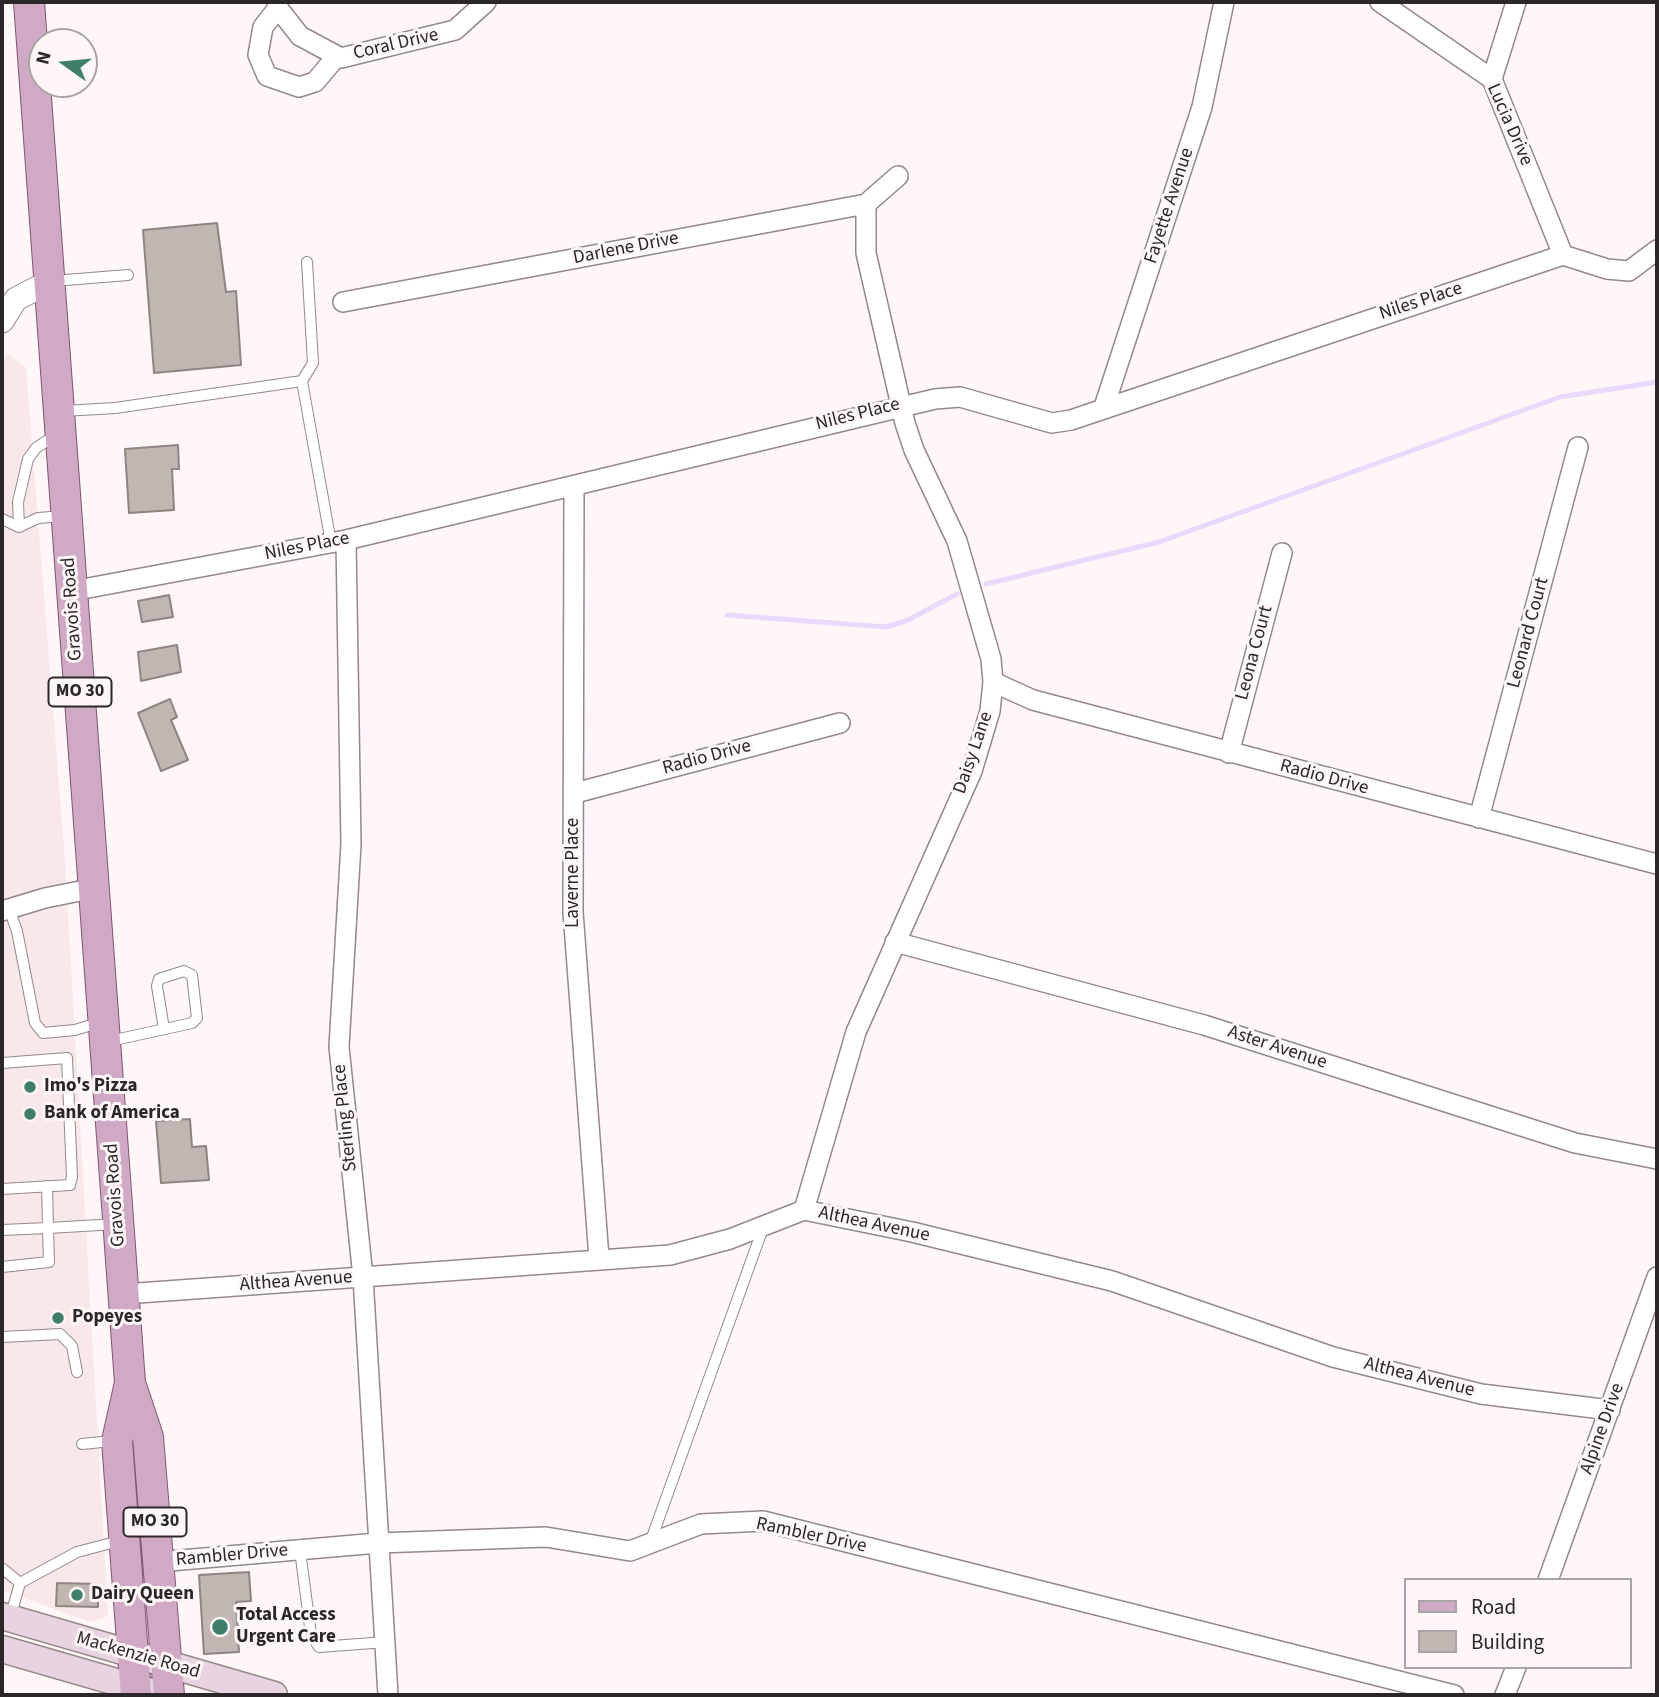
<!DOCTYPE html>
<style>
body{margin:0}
#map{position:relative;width:1659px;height:1697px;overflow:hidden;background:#fef6f7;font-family:"Source Sans 3",sans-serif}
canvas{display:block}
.frame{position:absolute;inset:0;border:4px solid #2b2627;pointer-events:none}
.legend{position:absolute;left:1404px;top:1578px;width:228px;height:91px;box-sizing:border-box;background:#fef6f7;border:2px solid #aaa3a4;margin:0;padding:9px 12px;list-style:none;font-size:21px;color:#2b2627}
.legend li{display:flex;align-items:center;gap:14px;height:35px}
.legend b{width:35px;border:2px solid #aaa3a4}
.north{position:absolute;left:28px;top:28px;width:70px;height:70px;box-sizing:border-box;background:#fef6f7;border:2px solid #aaa3a4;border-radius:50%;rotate:285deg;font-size:19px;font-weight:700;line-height:28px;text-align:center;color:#2b2627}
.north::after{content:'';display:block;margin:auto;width:24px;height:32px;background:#3f7e6a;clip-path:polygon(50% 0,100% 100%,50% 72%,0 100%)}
</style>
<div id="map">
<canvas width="1659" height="1697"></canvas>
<div class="frame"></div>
<ul class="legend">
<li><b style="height:9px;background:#d0a9c4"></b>Road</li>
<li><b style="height:19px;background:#c1b6b1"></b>Building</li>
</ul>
<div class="north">N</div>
</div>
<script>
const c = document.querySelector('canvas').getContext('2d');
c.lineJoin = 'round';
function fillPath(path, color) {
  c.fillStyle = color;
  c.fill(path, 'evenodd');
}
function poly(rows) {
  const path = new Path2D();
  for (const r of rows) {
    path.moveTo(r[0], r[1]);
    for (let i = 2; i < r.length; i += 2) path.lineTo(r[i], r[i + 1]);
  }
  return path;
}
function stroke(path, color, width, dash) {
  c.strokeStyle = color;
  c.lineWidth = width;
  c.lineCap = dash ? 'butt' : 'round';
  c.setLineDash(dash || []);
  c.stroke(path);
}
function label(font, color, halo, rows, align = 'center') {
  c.font = font + ' "Source Sans 3",sans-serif';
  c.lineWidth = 6;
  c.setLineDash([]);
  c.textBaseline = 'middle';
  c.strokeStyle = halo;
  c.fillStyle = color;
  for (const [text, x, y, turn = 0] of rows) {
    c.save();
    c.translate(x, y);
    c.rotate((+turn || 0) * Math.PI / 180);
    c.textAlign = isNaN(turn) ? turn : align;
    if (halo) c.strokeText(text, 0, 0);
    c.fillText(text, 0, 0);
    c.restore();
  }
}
const built = poly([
 [7,353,26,368,65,861,108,1616,90,1622,2,1590,2,364]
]);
const stream = poly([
 [986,584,1159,542,1560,397,1657,382],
 [727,615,886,627,908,620,957,594]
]);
const building = poly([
 [217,223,226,292,236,291,241,365,154,373,143,230,217,223],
 [178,445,179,469,172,469,174,510,129,513,125,449,178,445],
 [169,595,173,617,142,622,138,601,169,595],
 [177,645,181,672,141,681,138,652,177,645],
 [170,699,177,717,171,720,188,760,161,771,138,713,170,699],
 [190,1119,192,1147,206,1146,209,1180,161,1183,156,1121,190,1119],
 [249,1572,251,1601,236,1602,239,1652,204,1654,199,1575,249,1572],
 [57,1583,98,1584,98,1607,56,1606,57,1583]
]);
const service = poly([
 [53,281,128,275],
 [302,381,313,363,307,262],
 [63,411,115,408,302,381,331,543],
 [2,519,19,527,38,518,64,516],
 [19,527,18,502,28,459,36,448,57,434],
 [9,909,17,931,35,1023,43,1033,75,1030,101,1022],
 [110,1041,192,1023,197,1018,192,975,184,971,159,979,157,986,164,1029],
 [2,1063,67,1058,72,1177,70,1185,2,1189],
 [47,1186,48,1228,117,1224],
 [2,1230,48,1228,49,1262,2,1267],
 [2,1337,60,1334,72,1346,77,1372],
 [82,1444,112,1441],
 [650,1543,763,1228],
 [300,1550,311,1635,319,1647,386,1642],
 [2,1568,20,1583,10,1618],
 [20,1583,77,1552,123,1540]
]);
const minor = poly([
 [277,2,278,8,300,36,341,58,455,30,486,2],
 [1380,2,1492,79,1563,255],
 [278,8,263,27,258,55,267,76,299,87,315,82,337,56],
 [1492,79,1516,2],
 [343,302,866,204,898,176],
 [1104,407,1202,107,1224,2],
 [574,486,573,912,599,1258],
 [346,540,351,844,339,1047,363,1277,388,1695],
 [72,591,346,540,935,399,960,397,1052,423,1071,420,1563,255,1607,269,1629,271,1657,250],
 [993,682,1033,700,1657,864],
 [1229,753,1282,553],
 [575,793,840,723],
 [1479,818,1578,447],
 [2,911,45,898,95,888],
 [895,942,1204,1025,1575,1143,1657,1159],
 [804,1210,856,1032,972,771,990,711,993,682,991,659,957,541,914,450,905,423,866,253,866,204],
 [124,1294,670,1255,730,1239,804,1210,912,1232,1112,1281,1333,1357,1481,1394,1610,1410],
 [158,1562,378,1543,546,1537,630,1551,701,1524,763,1521,1454,1695],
 [1548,1580,1657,1277],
 [1505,1695,1516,1667]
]);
const tertiary = poly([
 [2,321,16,299,49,282]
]);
const secondary = poly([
 [2,1616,274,1695],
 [2,1649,161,1695]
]);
const primary = poly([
 [29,2,130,1383,148,1437,169,1695],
 [130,1383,117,1441,136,1695]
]);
const markers = [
 [30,1087,7,"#3f7e6a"],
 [30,1114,7,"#3f7e6a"],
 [58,1318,7,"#3f7e6a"],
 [77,1595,7,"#3f7e6a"],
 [220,1627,9,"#3f7e6a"]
];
const shields = [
 [80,692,63],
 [155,1522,63]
];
const shieldNames = [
 ["MO 30",80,692],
 ["MO 30",155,1522]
];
const streetNames = [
 ["Coral Drive",396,45,-13],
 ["Lucia Drive",1509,125,66],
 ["Fayette Avenue",1170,206,-72],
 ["Darlene Drive",626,249,-11],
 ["Niles Place",1421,302,-18],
 ["Niles Place",858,415,-14],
 ["Niles Place",307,547,-11],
 ["Gravois Road",73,609,-94],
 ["Leonard Court",1529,633,-75],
 ["Leona Court",1255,653,-75],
 ["Daisy Lane",974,753,-71],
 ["Radio Drive",707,758,-15],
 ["Radio Drive",1324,778,15],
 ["Laverne Place",574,873,-90],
 ["Aster Avenue",1277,1048,18],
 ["Sterling Place",346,1118,-96],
 ["Gravois Road",116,1195,-94],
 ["Althea Avenue",874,1225,12],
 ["Althea Avenue",296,1282,-4],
 ["Althea Avenue",1419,1378,14],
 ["Alpine Drive",1603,1429,-70],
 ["Rambler Drive",811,1536,12],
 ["Rambler Drive",232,1556,-5],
 ["Mackenzie Road",138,1656,16]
];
const poiNames = [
 ["Imo's Pizza",44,1087],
 ["Bank of America",44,1114],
 ["Popeyes",72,1318],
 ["Dairy Queen",91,1595],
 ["Total Access",236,1616],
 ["Urgent Care",236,1638]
];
fillPath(built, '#f9e8e9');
stroke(stream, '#ebd9fd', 5);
fillPath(building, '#c1b6b1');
stroke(building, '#8e8480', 2);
stroke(service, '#948889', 12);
stroke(minor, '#948889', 22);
stroke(tertiary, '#948889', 25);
stroke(secondary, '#948889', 29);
stroke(primary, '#825673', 32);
stroke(service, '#fff', 10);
stroke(minor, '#fff', 19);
stroke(tertiary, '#fff', 23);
stroke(secondary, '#e8d4e1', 26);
stroke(primary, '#d0a9c4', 30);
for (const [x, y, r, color] of markers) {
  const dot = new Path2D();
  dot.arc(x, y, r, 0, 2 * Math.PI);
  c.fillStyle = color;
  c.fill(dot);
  stroke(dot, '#fef6f7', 2.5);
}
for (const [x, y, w] of shields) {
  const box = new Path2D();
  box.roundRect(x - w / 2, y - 14.5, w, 29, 5);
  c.fillStyle = '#fef6f7';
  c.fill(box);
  stroke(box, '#2b2627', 2);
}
label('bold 18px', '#2b2627', null, shieldNames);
label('19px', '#2b2627', '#fef6f7', streetNames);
label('bold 19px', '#2b2627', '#fef6f7', poiNames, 'left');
</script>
